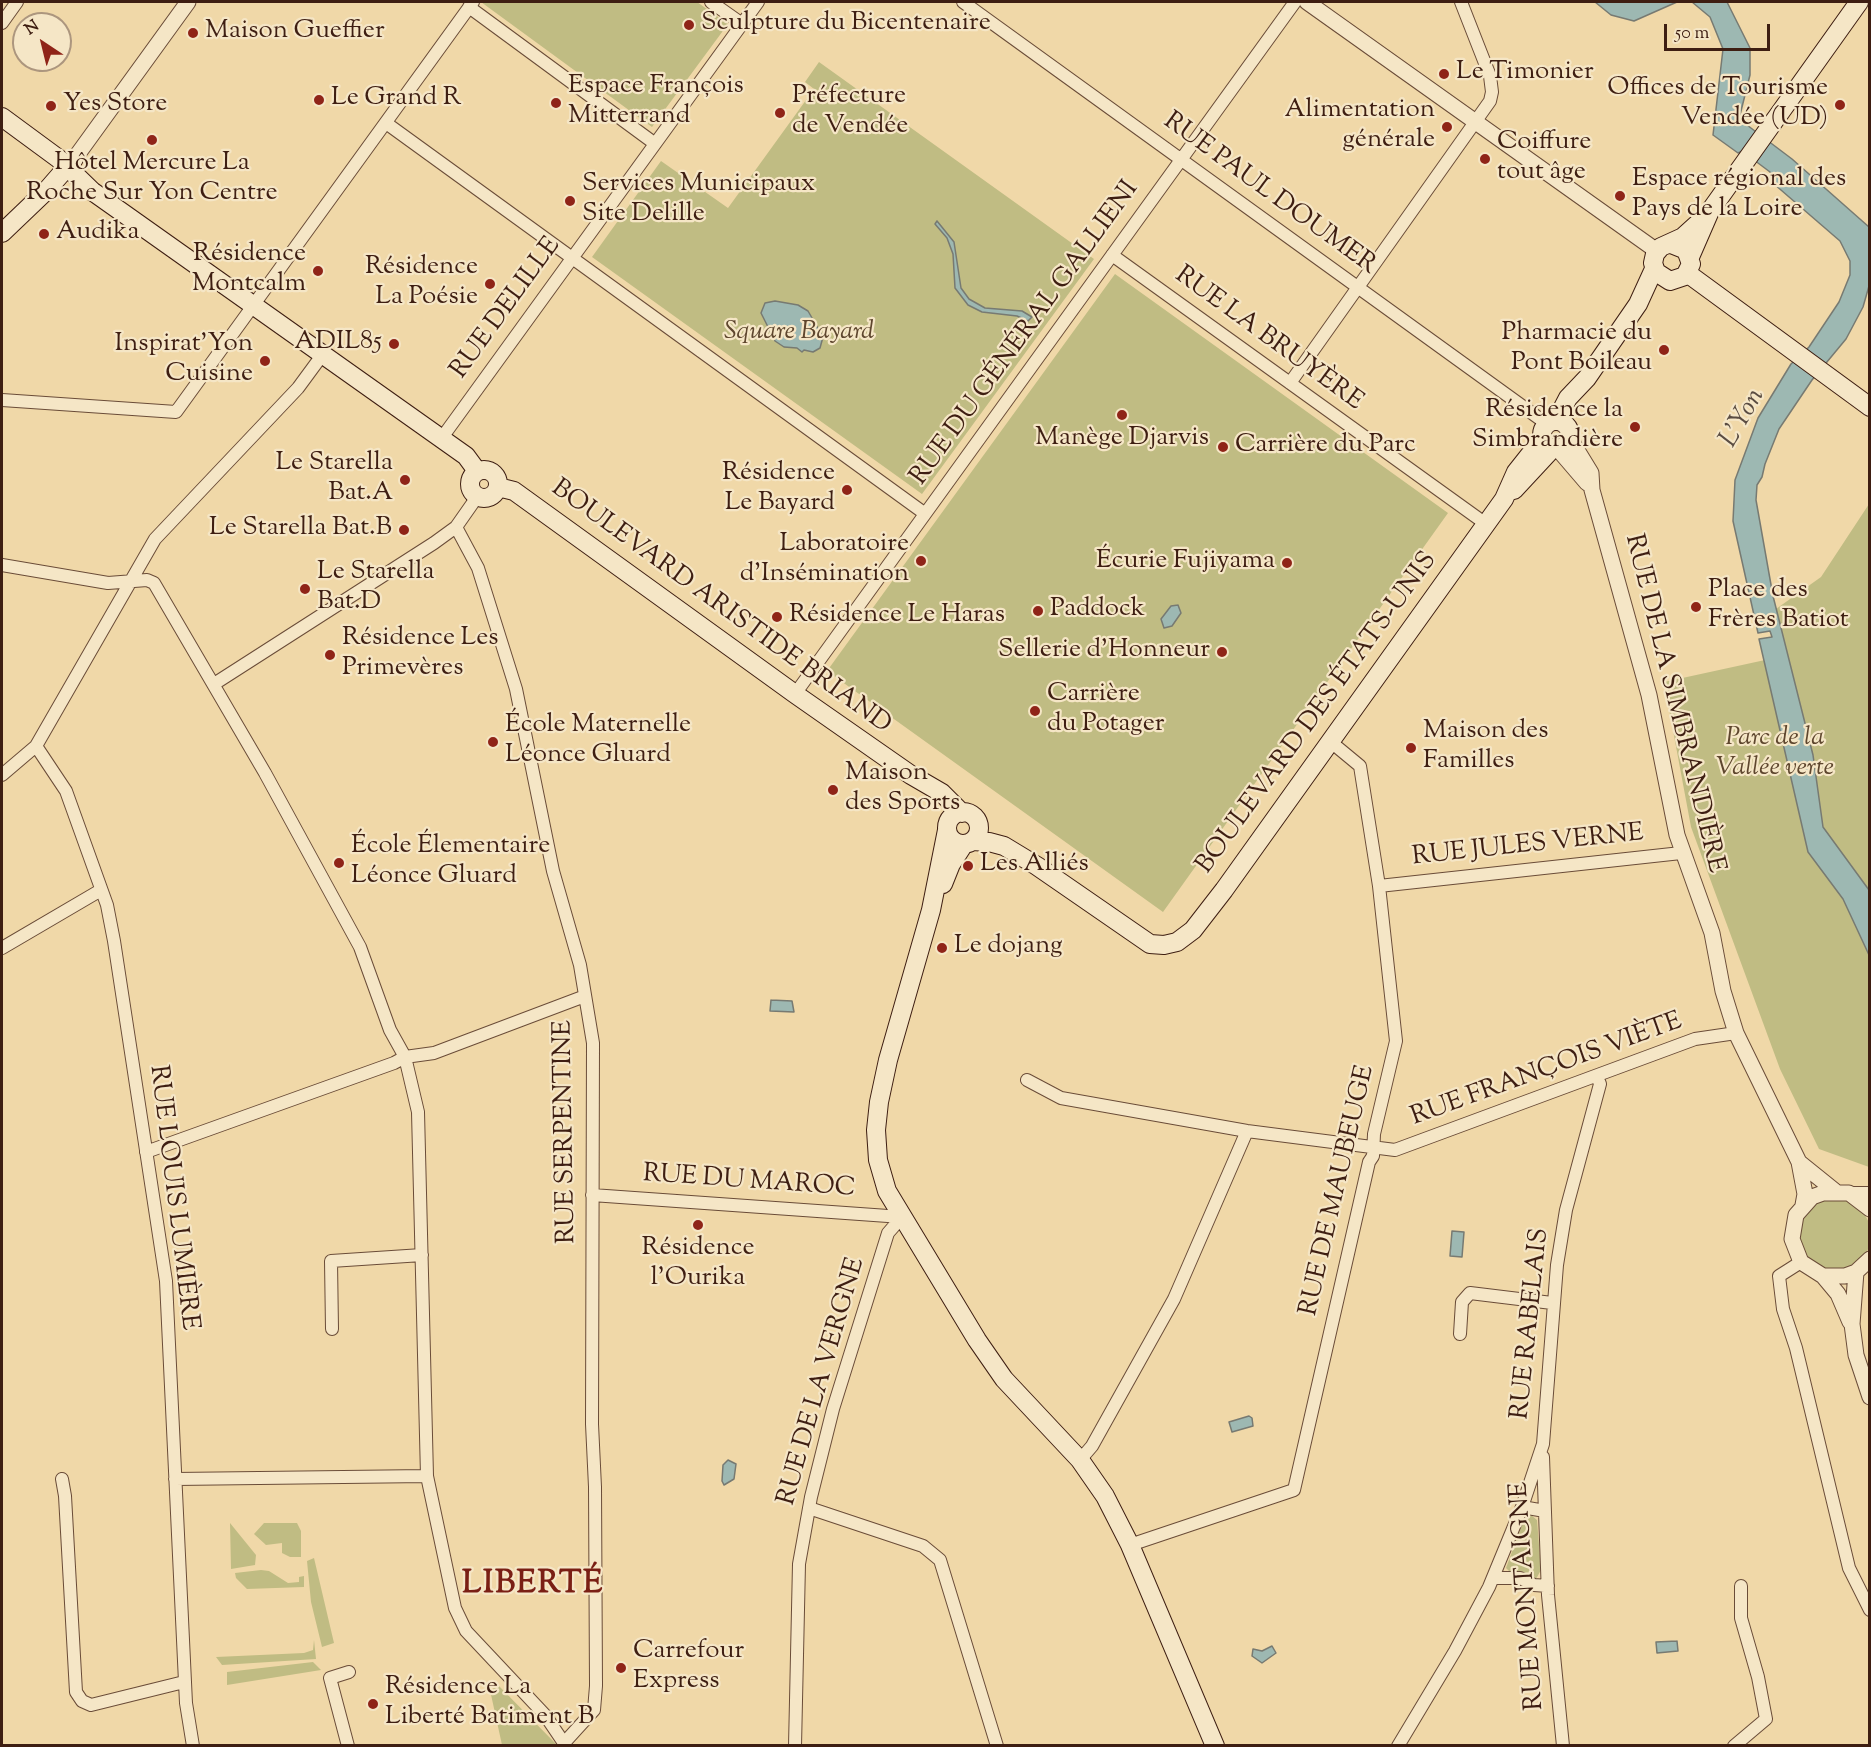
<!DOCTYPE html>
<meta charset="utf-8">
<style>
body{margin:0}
#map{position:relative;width:1871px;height:1747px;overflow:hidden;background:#f0d8a8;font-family:"Sorts Mill Goudy",serif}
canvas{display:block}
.frame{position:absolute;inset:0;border:3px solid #3e1e12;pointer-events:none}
.north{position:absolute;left:12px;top:12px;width:60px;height:60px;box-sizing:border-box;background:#f5e6c6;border:2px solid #ac967e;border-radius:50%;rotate:325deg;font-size:16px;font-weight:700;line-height:24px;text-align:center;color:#3e1e12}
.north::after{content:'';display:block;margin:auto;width:21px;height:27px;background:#8f2418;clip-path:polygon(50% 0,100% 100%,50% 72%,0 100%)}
.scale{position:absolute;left:1664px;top:24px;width:106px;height:27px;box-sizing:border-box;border:3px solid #3e1e12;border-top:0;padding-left:8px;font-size:18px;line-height:21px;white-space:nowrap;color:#3e1e12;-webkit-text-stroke:4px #f5e6c6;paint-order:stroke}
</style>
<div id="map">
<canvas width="1871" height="1747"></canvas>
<div class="frame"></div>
<div class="north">N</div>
<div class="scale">50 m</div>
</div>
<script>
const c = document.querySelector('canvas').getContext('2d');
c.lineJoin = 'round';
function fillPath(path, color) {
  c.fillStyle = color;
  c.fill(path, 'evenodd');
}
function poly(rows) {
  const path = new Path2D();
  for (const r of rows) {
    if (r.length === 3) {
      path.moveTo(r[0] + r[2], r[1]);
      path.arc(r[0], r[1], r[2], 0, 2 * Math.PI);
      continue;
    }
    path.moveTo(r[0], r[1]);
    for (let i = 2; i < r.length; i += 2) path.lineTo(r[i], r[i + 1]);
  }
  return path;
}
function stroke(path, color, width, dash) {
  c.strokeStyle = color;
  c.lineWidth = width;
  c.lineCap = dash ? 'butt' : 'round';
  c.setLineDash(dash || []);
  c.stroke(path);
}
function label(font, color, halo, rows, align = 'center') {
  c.font = font + ' "Sorts Mill Goudy",serif';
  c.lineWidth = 4.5;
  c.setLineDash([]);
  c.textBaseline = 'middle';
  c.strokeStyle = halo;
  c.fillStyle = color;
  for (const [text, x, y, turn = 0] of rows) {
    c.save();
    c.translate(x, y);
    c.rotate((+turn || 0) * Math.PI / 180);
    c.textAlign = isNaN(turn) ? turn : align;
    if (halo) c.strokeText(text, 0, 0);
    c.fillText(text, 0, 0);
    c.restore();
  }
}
const green = poly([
 [481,2,697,2,728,24,652,127],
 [819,62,1094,259,922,494,592,257,661,161,728,208,814,89,805,82],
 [1115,274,1448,513,1163,912,827,671],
 [1869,504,1869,1167,1819,1149,1780,1069,1691,827,1664,682,1788,655,1776,609,1821,577],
 [1835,1235,36],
 [1531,1515,1537,1520,1541,1570,1536,1579,1524,1573,1510,1572,1506,1568,1524,1519],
 [230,1523,256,1555,255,1565,231,1569],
 [264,1523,297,1523,301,1531,301,1557,290,1557,282,1553,282,1543,266,1545,254,1534],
 [314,1558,334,1643,322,1647,311,1602,307,1561],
 [261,1570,269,1571,288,1583,299,1582,299,1577,304,1576,304,1587,247,1589,236,1578,235,1573],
 [314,1640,316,1659,222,1665,216,1657,304,1653,313,1650],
 [313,1662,321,1670,227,1685,227,1672],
 [499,1686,557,1745,502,1745,490,1690]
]);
const water = poly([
 [1595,2,1677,2,1634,21,1611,15,1595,2],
 [1692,2,1727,2,1750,48,1750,75,1739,119,1792,159,1869,227,1869,286,1863,307,1846,339,1812,380,1779,429,1765,464,1762,477,1757,485,1756,500,1773,596,1813,755,1823,827,1869,890,1869,955,1843,899,1808,852,1759,639,1772,637,1770,631,1758,633,1733,521,1735,480,1758,418,1791,364,1809,347,1839,302,1850,275,1850,261,1840,241,1774,184,1770,172,1742,151,1738,153,1713,135,1723,49,1710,17,1692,2],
 [937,221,954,242,961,288,969,299,985,308,1022,311,1032,317,1028,321,1017,316,982,312,968,305,955,288,953,254,947,238,935,224,937,221],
 [775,301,798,305,808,311,823,337,820,348,813,352,804,350,802,352,797,348,784,347,775,341,761,313,765,303,775,301],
 [1178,605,1181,613,1172,626,1164,628,1161,619,1171,606,1178,605],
 [771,1000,792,1001,794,1012,770,1011,771,1000],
 [1452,1231,1464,1232,1462,1257,1450,1256,1452,1231],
 [1249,1416,1252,1418,1253,1426,1232,1432,1229,1422,1249,1416],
 [728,1460,736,1464,734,1479,724,1485,722,1481,723,1465,728,1460],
 [1677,1641,1678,1651,1657,1653,1656,1642,1677,1641],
 [1272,1646,1276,1653,1262,1663,1252,1656,1253,1649,1262,1651,1272,1646]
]);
const minor = poly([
 [711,2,742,24],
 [963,2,1547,424],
 [469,7,654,143],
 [2,23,17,2],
 [386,123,924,513],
 [1112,255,1486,524],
 [1290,383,1490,101,1492,92,1490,76,1461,2],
 [2,400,176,412,473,2],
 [441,439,758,2],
 [456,527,478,568,516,689,553,871,580,965,593,1043,592,1424,595,1487,596,1686,594,1710,564,1743],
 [2,565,108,583,147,580,154,583,265,773,360,947,390,1030,405,1057,418,1112,427,1476,455,1608,466,1631,545,1715,566,1746],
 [214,684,434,543,456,527,477,497],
 [795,694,1295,2],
 [36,746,66,791,107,905,114,941,166,1281,186,1703,193,1746],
 [2,775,36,746,155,539,298,388,323,354],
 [1379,886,1681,853],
 [2,948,101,890],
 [1027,1080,1061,1098,1247,1131,1395,1150,1695,1039,1736,1033],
 [146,1152,394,1063,405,1057,434,1053,585,996],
 [1849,1193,1870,1193],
 [592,1195,902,1217],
 [1801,1262,1779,1276,1783,1309,1796,1348,1849,1568,1870,1610],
 [332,1329,331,1261,422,1255],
 [1460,1334,1462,1302,1470,1293,1552,1303],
 [1543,1457,1548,1595,1563,1746],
 [1080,1460,1092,1446,1174,1299,1247,1131],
 [62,1479,65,1496,76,1692,82,1701,91,1705,184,1682],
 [175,1479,427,1476],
 [1522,1507,1543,1444,1557,1265,1566,1210,1600,1084,1597,1076],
 [809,1508,923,1546,940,1560,997,1746],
 [1130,1545,1294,1490,1369,1162,1373,1156,1374,1134,1396,1041,1379,886,1360,766,1331,742],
 [1494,1578,1520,1578,1534,1585,1548,1586],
 [348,1746,330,1678,349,1672],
 [795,1746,799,1564,811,1497,833,1409,888,1233,902,1217],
 [1398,1746,1455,1651,1489,1587,1522,1507,1545,1511],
 [1734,1746,1766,1719,1758,1677,1741,1618,1741,1586]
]);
const tertiary = poly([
 [1307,2,1657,251],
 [75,158,188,2],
 [1569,437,1591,473,1592,490,1649,695,1677,835,1712,933,1723,991,1736,1033,1799,1162,1805,1194,1803,1205],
 [1557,448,1587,483],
 [1799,1162,1835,1191],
 [1870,1209,1849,1193,1823,1193,1812,1197,1796,1215,1792,1239,1801,1262,1823,1276,1845,1276,1856,1272,1870,1259],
 [1856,1272,1852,1324,1856,1355,1870,1397],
 [1823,1276,1838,1294,1850,1322]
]);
const secondary = poly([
 [2,117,59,159,92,191,466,456,477,471],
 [2,233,47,190,74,159],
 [1671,244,1686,250,1691,264,1685,276,1670,281,1656,272,1653,263,1655,254,1661,247,1683,237,1704,218],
 [1690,257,1710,211,1859,2],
 [1687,273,1870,407],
 [1556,421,1568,398,1587,378,1638,304,1654,269],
 [1556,435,14],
 [484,484,14],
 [498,487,514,491,795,694,911,775,942,793,962,813],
 [1514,490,1553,448],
 [963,828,16],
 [947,830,931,910,888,1060,879,1102,876,1130,878,1160,887,1191,977,1340,1004,1379,1080,1460,1105,1496,1130,1545,1215,1746],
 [972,841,989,842,1004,846,1037,866,1150,944,1164,945,1177,942,1193,930,1224,890,1504,499,1516,472,1543,438],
 [943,884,951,864,964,844]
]);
const markers = [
 [689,25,6,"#8f2418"],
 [193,33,6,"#8f2418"],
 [1444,74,6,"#8f2418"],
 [319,100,6,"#8f2418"],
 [556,103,6,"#8f2418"],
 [1840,105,6,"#8f2418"],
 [51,106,6,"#8f2418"],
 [780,113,6,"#8f2418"],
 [1447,127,6,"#8f2418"],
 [152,140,6,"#8f2418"],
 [1485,159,6,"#8f2418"],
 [1620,196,6,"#8f2418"],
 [570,201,6,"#8f2418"],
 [44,234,6,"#8f2418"],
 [318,271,6,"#8f2418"],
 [490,284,6,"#8f2418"],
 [394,344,6,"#8f2418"],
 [1664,350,6,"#8f2418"],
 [265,361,6,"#8f2418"],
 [1122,415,6,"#8f2418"],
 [1635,427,6,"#8f2418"],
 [1223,447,6,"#8f2418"],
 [405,480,6,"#8f2418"],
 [847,490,6,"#8f2418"],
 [404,530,6,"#8f2418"],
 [921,561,6,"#8f2418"],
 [1287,563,6,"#8f2418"],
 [305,589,6,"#8f2418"],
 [1696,607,6,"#8f2418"],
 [1038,611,6,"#8f2418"],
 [777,617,6,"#8f2418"],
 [1222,652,6,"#8f2418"],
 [330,655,6,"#8f2418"],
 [1035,711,6,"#8f2418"],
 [493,742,6,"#8f2418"],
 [1411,748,6,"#8f2418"],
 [833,790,6,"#8f2418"],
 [339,863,6,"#8f2418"],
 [968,866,6,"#8f2418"],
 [942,948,6,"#8f2418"],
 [698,1225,6,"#8f2418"],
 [621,1668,6,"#8f2418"],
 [373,1704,6,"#8f2418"]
];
const poiNames = [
 ["Sculpture du Bicentenaire",701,25],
 ["Maison Gueffier",205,33],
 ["Le Timonier",1456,74],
 ["Espace François",568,88],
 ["Mitterrand",568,118],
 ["Offices de Tourisme",1828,90,"right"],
 ["Vendée (UD)",1828,120,"right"],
 ["Préfecture",792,98],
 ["de Vendée",792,128],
 ["Le Grand R",331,100],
 ["Yes Store",63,106],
 ["Alimentation",1435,112,"right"],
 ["générale",1435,142,"right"],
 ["Coiffure",1497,144],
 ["tout âge",1497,174],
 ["Hôtel Mercure La",152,165,"center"],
 ["Roche Sur Yon Centre",152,195,"center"],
 ["Espace régional des",1632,181],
 ["Pays de la Loire",1632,211],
 ["Services Municipaux",582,186],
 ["Site Delille",582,216],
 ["Audika",56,234],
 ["Résidence",306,256,"right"],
 ["Montcalm",306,286,"right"],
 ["Résidence",478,269,"right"],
 ["La Poésie",478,299,"right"],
 ["Pharmacie du",1652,335,"right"],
 ["Pont Boileau",1652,365,"right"],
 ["ADIL85",382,344,"right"],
 ["Inspirat’Yon",253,346,"right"],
 ["Cuisine",253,376,"right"],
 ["Résidence la",1623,412,"right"],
 ["Simbrandière",1623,442,"right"],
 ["Manège Djarvis",1122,440,"center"],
 ["Carrière du Parc",1235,447],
 ["Le Starella",393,465,"right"],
 ["Bat.A",393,495,"right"],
 ["Résidence",835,475,"right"],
 ["Le Bayard",835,505,"right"],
 ["Le Starella Bat.B",392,530,"right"],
 ["Laboratoire",909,546,"right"],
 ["d'Insémination",909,576,"right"],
 ["Écurie Fujiyama",1275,563,"right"],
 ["Le Starella",317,574],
 ["Bat.D",317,604],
 ["Place des",1708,592],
 ["Frères Batiot",1708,622],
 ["Paddock",1050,611],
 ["Résidence Le Haras",789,617],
 ["Résidence Les",342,640],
 ["Primevères",342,670],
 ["Sellerie d'Honneur",1210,652,"right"],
 ["Carrière",1047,696],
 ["du Potager",1047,726],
 ["École Maternelle",505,727],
 ["Léonce Gluard",505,757],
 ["Maison des",1423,733],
 ["Familles",1423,763],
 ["Maison",845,775],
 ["des Sports",845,805],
 ["École Élementaire",351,848],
 ["Léonce Gluard",351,878],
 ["Les Alliés",980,866],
 ["Le dojang",954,948],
 ["Résidence",698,1250,"center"],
 ["l'Ourika",698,1280,"center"],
 ["Carrefour",633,1653],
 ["Express",633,1683],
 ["Résidence La",385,1689],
 ["Liberté Batiment B",385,1719]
];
const streetNames = [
 ["RUE PAUL DOUMER",1269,195,36],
 ["RUE DELILLE",507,309,-54],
 ["RUE DU GÉNÉRAL GALLIENI",1026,334,-54],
 ["RUE LA BRUYÈRE",1268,340,36],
 ["BOULEVARD ARISTIDE BRIAND",720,608,36],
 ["RUE DE LA SIMBRANDIÈRE",1673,704,76],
 ["BOULEVARD DES ÉTATS-UNIS",1318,714,-54],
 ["RUE JULES VERNE",1528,847,-6],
 ["RUE FRANÇOIS VIÈTE",1547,1071,-20],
 ["RUE SERPENTINE",567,1132,-91],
 ["RUE DU MAROC",749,1183,4],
 ["RUE DE MAUBEUGE",1339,1191,-77],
 ["RUE LOUIS LUMIÈRE",172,1198,83],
 ["RUE RABELAIS",1532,1324,-84],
 ["RUE DE LA VERGNE",823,1382,-74],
 ["RUE MONTAIGNE",1529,1596,-94]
];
const parkNames = [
 ["Square Bayard",799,334],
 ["Parc de la",1775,740],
 ["Vallée verte",1775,770]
];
const waterNames = [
 ["L'Yon",1744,419,-60]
];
const districtNames = [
 ["LIBERTÉ",533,1587]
];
fillPath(green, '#c0bc83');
fillPath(water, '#9db8b2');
stroke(water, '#777a72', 1.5);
stroke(minor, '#6a4c38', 14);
stroke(tertiary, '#6a4c38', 17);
stroke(secondary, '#3e1e12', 20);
stroke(minor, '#f5e6c6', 12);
stroke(tertiary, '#f5e6c6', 15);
stroke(secondary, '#f5e6c6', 18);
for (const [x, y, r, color] of markers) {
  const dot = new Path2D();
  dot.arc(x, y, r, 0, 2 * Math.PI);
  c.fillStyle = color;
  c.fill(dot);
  stroke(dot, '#f5e6c6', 2);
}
label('26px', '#3e1e12', '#f5e6c6', poiNames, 'left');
label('26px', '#3e1e12', '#f5e6c6', streetNames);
label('italic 26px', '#5e462e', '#f5e6c6', parkNames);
label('italic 27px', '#5a4c42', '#f5e6c6', waterNames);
c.letterSpacing = '1.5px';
label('bold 32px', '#7a1f14', '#f5e6c6', districtNames);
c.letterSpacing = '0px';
</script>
